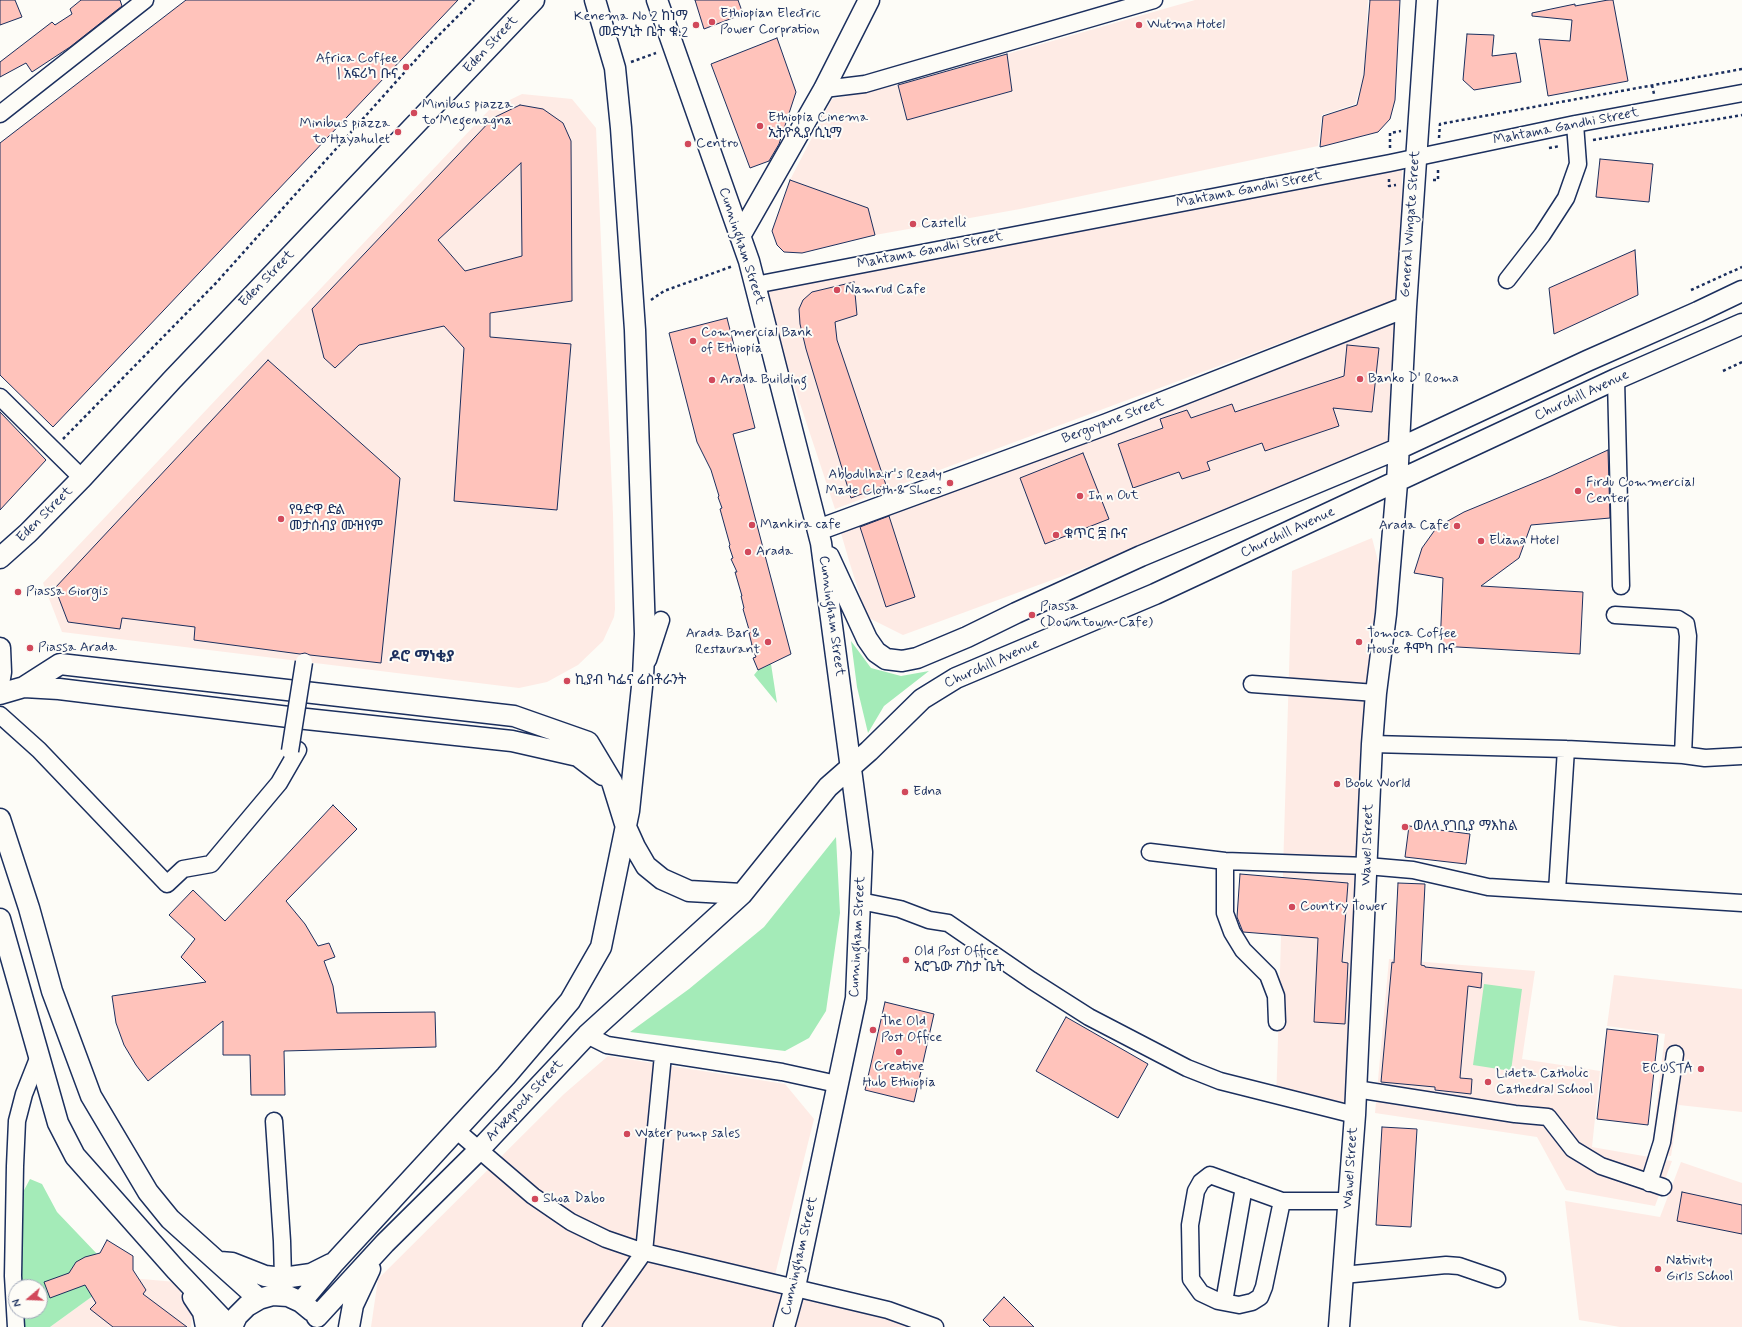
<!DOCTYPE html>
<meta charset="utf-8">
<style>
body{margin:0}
#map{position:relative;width:1742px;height:1327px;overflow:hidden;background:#fdfcf7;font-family:Mynerve,sans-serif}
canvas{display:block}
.north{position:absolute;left:8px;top:1279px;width:40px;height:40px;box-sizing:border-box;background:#fdfcf7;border:1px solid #a3aaba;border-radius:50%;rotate:251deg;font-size:11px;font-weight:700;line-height:16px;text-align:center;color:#1b2f5e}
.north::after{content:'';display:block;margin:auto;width:14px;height:18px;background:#d1495b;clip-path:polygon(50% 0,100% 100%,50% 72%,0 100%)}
</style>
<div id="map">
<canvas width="1742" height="1327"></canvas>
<div class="north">N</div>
</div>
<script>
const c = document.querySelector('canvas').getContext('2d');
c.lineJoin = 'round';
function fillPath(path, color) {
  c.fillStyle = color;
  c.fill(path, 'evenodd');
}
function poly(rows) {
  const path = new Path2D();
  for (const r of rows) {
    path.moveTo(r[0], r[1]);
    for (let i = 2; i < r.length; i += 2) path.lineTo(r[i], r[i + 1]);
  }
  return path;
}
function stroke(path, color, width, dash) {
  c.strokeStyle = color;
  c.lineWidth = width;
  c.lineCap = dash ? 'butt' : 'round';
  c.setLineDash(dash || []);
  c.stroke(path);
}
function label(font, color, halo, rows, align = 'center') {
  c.font = font + ' Mynerve,"Noto Sans Ethiopic",sans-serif';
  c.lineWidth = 4;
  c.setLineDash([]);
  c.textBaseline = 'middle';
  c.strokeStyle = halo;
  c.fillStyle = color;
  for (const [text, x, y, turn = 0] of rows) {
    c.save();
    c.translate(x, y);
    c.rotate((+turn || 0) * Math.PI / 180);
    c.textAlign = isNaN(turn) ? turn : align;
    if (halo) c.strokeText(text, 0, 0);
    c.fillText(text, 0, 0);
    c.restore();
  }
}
const built = poly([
 [1195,0,1368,0,1364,76,1355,104,1322,115,1318,146,1020,209,875,235,868,208,790,180,832,99,898,85,907,120,1012,91,1007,54],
 [522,94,572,99,596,128,613,514,615,609,614,617,603,641,578,665,547,682,519,688,62,632,43,583,489,110],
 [1402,164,1401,298,835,509,760,283],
 [1399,310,1390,447,1266,501,903,635,867,617,850,564,838,523],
 [1372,538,1384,584,1359,1119,1276,1104,1292,571],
 [1389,959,1535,971,1522,1059,1600,1071,1592,1147,1672,1161,1655,1206,1566,1190,1537,1137,1375,1113],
 [1614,975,1742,989,1742,1112,1679,1105,1671,1156,1651,1153,1665,1034,1607,1026],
 [608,1056,785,1084,814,1119,773,1283,794,1288,784,1327,371,1327,378,1279,564,1094],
 [1681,1162,1742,1183,1742,1327,1620,1327,1579,1320,1565,1201,1660,1217],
 [119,1277,176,1282,192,1316,191,1327,50,1327],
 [796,1288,919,1327,785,1327]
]);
const green = poly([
 [851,641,871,668,901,676,929,671,884,706,868,733,857,687],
 [771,664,777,703,754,675,758,670],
 [836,837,840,913,826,1011,809,1038,785,1051,630,1032,689,989,764,927],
 [1484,984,1522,989,1511,1071,1473,1065],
 [30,1179,42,1184,57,1212,119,1277,50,1327,22,1327,22,1311,40,1311,40,1287,22,1287,22,1194]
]);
const building = poly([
 [0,0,15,0,22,17,0,25,0,0],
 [81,0,120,0,122,6,70,47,32,72,26,63,0,77,0,62,52,22,55,25,72,14,70,9,81,0],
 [186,0,458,0,53,427,0,375,0,143,186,0],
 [695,0,738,0,743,14,704,29,695,0],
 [1370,0,1400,0,1395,100,1390,119,1378,132,1320,147,1323,116,1357,105,1364,75,1370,0],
 [1608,0,1613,0,1628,81,1548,96,1539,39,1570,41,1572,20,1532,16,1532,13,1575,4,1575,6,1608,0],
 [1467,34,1494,35,1492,56,1516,53,1521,82,1474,90,1463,80,1467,34],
 [777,38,796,92,779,144,769,161,750,168,711,64,777,38],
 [1007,54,1012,91,907,120,898,85,1007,54],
 [520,105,543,109,563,123,571,141,572,301,490,313,490,337,571,344,557,510,454,501,464,348,444,326,359,345,335,368,324,358,312,309,493,118,520,105],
 [521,163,522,256,465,271,438,240,521,163],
 [1600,159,1653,164,1649,202,1596,197,1600,159],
 [790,180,868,208,875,235,802,253,784,252,777,245,772,231,790,180],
 [1635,250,1638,295,1554,334,1549,288,1635,250],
 [854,282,857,315,835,322,837,340,886,485,851,498,806,349,800,324,799,309,803,300,812,292,854,282],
 [727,318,755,428,733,434,791,654,758,670,753,658,756,657,751,645,752,645,749,633,750,633,743,609,744,608,741,596,742,596,735,572,737,572,731,559,733,558,729,546,730,545,720,509,722,508,718,497,719,496,711,470,697,442,669,333,727,318],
 [1347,345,1379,348,1372,412,1333,408,1339,426,1265,451,1262,443,1207,462,1210,470,1182,479,1179,472,1133,488,1118,444,1163,428,1160,419,1187,410,1191,418,1232,404,1235,412,1344,376,1347,345],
 [268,360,400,478,381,663,310,655,305,653,300,654,194,640,195,627,122,618,120,629,68,622,55,588,268,360],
 [0,412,46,460,0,510,0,412],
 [1608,450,1610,518,1531,525,1519,558,1481,586,1583,592,1580,654,1440,646,1443,578,1414,573,1422,548,1437,527,1464,512,1551,476,1608,450],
 [1083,453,1109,519,1045,544,1020,478,1083,453],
 [889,516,915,597,886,607,860,527,889,516],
 [333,805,357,829,286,901,305,924,318,946,329,943,335,957,324,961,333,986,337,1013,435,1012,436,1047,284,1051,285,1095,251,1095,250,1055,223,1055,223,1021,148,1081,136,1065,124,1045,116,1023,112,996,206,982,181,957,195,939,169,915,193,890,225,921,333,805],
 [1409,826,1470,834,1466,864,1405,857,1409,826],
 [1240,874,1348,883,1342,962,1348,963,1345,1024,1314,1022,1318,938,1243,932,1237,917,1240,874],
 [1398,883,1425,884,1421,965,1425,966,1425,967,1482,973,1481,988,1468,986,1460,1078,1472,1079,1471,1094,1435,1090,1435,1087,1381,1082,1392,962,1394,963,1398,883],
 [885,1002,934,1014,914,1102,865,1090,885,1002],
 [1066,1017,1148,1064,1118,1118,1036,1071,1066,1017],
 [1607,1029,1658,1035,1648,1125,1597,1119,1607,1029],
 [1382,1127,1417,1129,1411,1227,1376,1225,1382,1127],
 [1682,1192,1742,1205,1742,1234,1677,1221,1682,1192],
 [107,1240,133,1256,133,1270,146,1290,143,1294,187,1327,113,1327,90,1309,96,1303,85,1285,50,1298,44,1282,69,1273,76,1262,85,1257,100,1253,107,1240],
 [1004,1297,1034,1327,990,1327,983,1320,1004,1297]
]);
const path = poly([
 [631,62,656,53],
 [1652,85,1654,94],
 [1439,138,1440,124,1742,69],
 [1593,140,1742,115],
 [1390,148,1390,133,1401,131],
 [1549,148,1560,146],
 [1389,179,1389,186,1396,185],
 [1433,180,1438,180,1438,168],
 [1691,290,1742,267],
 [651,300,664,291,733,266],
 [1723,371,1742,362],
 [63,439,216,283,429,45,474,0]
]);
const minor = poly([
 [824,89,865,84,1154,0],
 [0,114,145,0],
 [1507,280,1542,235,1566,198,1578,164,1575,124],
 [755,285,1390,163,1575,124,1742,93],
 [1616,379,1621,586],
 [0,397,82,478],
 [1615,615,1678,619,1686,624,1688,636,1683,755],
 [648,660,661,620],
 [1252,684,1376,693],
 [0,715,39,750,167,884,183,869,211,864,279,783,298,750],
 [1372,744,1566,749,1683,755,1705,758,1742,756],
 [1150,852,1225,861,1367,866,1413,870,1488,887,1742,903],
 [1225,861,1225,913,1232,932,1243,950,1268,975,1276,996,1277,1022],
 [1557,891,1566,749],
 [860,901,900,909,929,920,948,923,1031,980,1089,1017,1187,1068,1220,1081,1355,1115],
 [587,1035,607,1045,782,1072,837,1084],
 [1356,1089,1515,1114,1548,1117,1573,1149,1601,1166,1663,1187],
 [274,1121,282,1241,283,1278],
 [456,1130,533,1196,571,1222,606,1239,644,1252,888,1310,935,1327],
 [1649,1183,1662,1142,1675,1054],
 [1282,1201,1264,1287,1260,1297,1252,1302,1239,1305,1218,1301,1201,1293,1191,1279,1190,1225,1196,1191,1201,1182,1210,1175,1282,1201,1348,1201],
 [1343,1275,1446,1265,1459,1266,1497,1279],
 [1224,1302,1244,1187],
 [16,1327,13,1276,15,1166,17,1121,24,1094,39,1056],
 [591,1327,644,1252,663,1055]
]);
const major = poly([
 [657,0,749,261,821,543,862,852,856,998,795,1287,784,1327],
 [740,236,824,89,869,0],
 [818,530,1107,424,1406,307],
 [829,557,867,639,876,652,886,659,902,661,917,658,967,637,1016,613,1141,556,1400,448,1587,361,1698,312,1742,291],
 [0,558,28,533,82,478,172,380,534,0],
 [0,648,1,672,0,678],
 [24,687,59,689,297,718,512,741,578,756,603,775],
 [0,694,24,687,60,664,514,716,588,742,612,782,626,827,635,847,646,866,662,879,689,891,742,894],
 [0,819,29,908,52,991,91,1096,148,1192,170,1219,259,1299],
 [0,919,58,1123,75,1156,176,1270,230,1327],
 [220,1262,232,1263,265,1276,283,1278,311,1274,331,1264],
 [193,1297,203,1312,206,1327],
 [301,1302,333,1264,506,1076,570,1001,601,947,629,811,643,677,645,634,635,330,621,128,615,68,595,0],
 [317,1317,385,1243,478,1151,587,1035,742,894,828,787,869,751,922,699,956,678,1155,594,1616,379,1742,324],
 [232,1327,237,1316,247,1306,259,1299,273,1295,288,1296,301,1302,312,1311],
 [349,1327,353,1305,370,1269],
 [1339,1327,1355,1115,1372,744,1376,693,1386,614,1397,483,1406,307,1427,0]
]);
const minorBridge = poly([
 [290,751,304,662]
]);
const markers = [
 [712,22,4,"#d1495b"],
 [696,25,4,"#d1495b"],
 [1139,25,4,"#d1495b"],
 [406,67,4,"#d1495b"],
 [414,113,4,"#d1495b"],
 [760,126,4,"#d1495b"],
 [398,132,4,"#d1495b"],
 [688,144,4,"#d1495b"],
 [913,224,4,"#d1495b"],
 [837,290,4,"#d1495b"],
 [693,341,4,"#d1495b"],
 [1360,379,4,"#d1495b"],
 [712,380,4,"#d1495b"],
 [950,483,4,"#d1495b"],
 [1578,491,4,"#d1495b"],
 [1080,496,4,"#d1495b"],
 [281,519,4,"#d1495b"],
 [752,525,4,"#d1495b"],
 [1457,526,4,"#d1495b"],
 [1056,535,4,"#d1495b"],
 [1481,541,4,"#d1495b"],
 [748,552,4,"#d1495b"],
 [18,592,4,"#d1495b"],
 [1032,615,4,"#d1495b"],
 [768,642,4,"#d1495b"],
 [1359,642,4,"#d1495b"],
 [30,648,4,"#d1495b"],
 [567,681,4,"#d1495b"],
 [1337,784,4,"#d1495b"],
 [905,792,4,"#d1495b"],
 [1405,827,4,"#d1495b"],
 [1292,907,4,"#d1495b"],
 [906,960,4,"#d1495b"],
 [873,1030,4,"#d1495b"],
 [899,1052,4,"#d1495b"],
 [1701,1069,4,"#d1495b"],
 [1488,1082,4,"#d1495b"],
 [627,1134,4,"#d1495b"],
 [535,1199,4,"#d1495b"],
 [1658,1269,4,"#d1495b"]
];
const poiNames = [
 ["Ethiopian Electric",720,14],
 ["Power Corpration",720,30],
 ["Kenema No 2 ከነማ",688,17,"right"],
 ["መድሃኒት ቤት ቁ.2",688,33,"right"],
 ["Wutma Hotel",1147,25],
 ["Africa Coffee",398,59,"right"],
 ["| አፍሪካ ቡና",398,75,"right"],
 ["Minibus piazza",422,105],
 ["to Megenagna",422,121],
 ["Ethiopia Cinema",768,118],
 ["ኢትዮጲያ ሲኒማ",768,134],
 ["Minibus piazza",390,124,"right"],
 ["to Hayahulet",390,140,"right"],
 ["Centro",696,144],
 ["Castelli",921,224],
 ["Namrud Cafe",845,290],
 ["Commercial Bank",701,333],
 ["of Ethiopia",701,349],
 ["Banko D' Roma",1368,379],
 ["Arada Building",720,380],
 ["Abbdulhair's Ready",942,475,"right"],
 ["Made Cloth & Shoes",942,491,"right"],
 ["Firdu Commercial",1586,483],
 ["Center",1586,499],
 ["In n Out",1088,496],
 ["የዓድዋ ድል",289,511],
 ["መታሰብያ ሙዝየም",289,527],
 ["Mankira cafe",760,525],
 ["Arada Cafe",1449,526,"right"],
 ["ቁጥር ፰ ቡና",1064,535],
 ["Eliana Hotel",1489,541],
 ["Arada",756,552],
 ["Piassa Giorgis",26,592],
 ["Piassa",1040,607],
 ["(Downtown Cafe)",1040,623],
 ["Arada Bar &",760,634,"right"],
 ["Restaurant",760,650,"right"],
 ["Tomoca Coffee",1367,634],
 ["House ቶሞካ ቡና",1367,650],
 ["Piassa Arada",38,648],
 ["ኪያብ ካፌና ሬስቶራንት",575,681],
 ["Book World",1345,784],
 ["Edna",913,792],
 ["ወለላ የገቢያ ማእከል",1413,827],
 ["Country Tower",1300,907],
 ["Old Post Office",914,952],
 ["አሮጌው ፖስታ ቤት",914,968],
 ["The Old",881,1022],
 ["Post Office",881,1038],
 ["Creative",899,1067,"center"],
 ["Hub Ethiopia",899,1083,"center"],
 ["ECUSTA",1693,1069,"right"],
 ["Lideta Catholic",1496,1074],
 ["Cathedral School",1496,1090],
 ["Water pump sales",635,1134],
 ["Shoa Dabo",543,1199],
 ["Nativity",1666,1261],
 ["Girls School",1666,1277]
];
const streetNames = [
 ["Eden Street",491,45,-47],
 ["Mahtama Gandhi Street",1566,127,-11],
 ["Mahtama Gandhi Street",1249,190,-11],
 ["General Wingate Street",1411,224,-86],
 ["Cunningham Street",741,246,72],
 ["Mahtama Gandhi Street",930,251,-11],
 ["Eden Street",267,279,-46],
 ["Churchill Avenue",1582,396,-25],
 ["Bergoyane Street",1113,421,-21],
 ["Eden Street",45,515,-45],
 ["Churchill Avenue",1288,533,-25],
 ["Cunningham Street",831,616,82],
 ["Churchill Avenue",992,664,-24],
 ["Wawel Street",1368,845,-88],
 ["Cunningham Street",858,937,-87],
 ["Arbegnoch Street",525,1101,-47],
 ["Wawel Street",1351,1168,-86],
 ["Cunningham Street",800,1256,-77]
];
const neighbourhoodNames = [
 ["ዶሮ ማነቂያ",422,658]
];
fillPath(built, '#feebe5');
fillPath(green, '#a4ebb8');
fillPath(building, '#ffc3bb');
stroke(building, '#1b2f5e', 1);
stroke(minor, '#1b2f5e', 19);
stroke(major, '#1b2f5e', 23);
stroke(path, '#1b2f5e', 2.5, [3, 3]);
stroke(minor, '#fdfcf7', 16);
stroke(major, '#fdfcf7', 20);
stroke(minorBridge, '#1b2f5e', 19, []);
stroke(minorBridge, '#fdfcf7', 16);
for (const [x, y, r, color] of markers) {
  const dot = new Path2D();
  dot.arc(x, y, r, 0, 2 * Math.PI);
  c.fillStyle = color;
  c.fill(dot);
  stroke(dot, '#fdfcf7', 1.5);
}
label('14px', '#1b2f5e', '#fdfcf7', poiNames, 'left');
label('14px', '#1b2f5e', '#fdfcf7', streetNames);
label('bold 15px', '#1b2f5e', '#fdfcf7', neighbourhoodNames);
</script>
